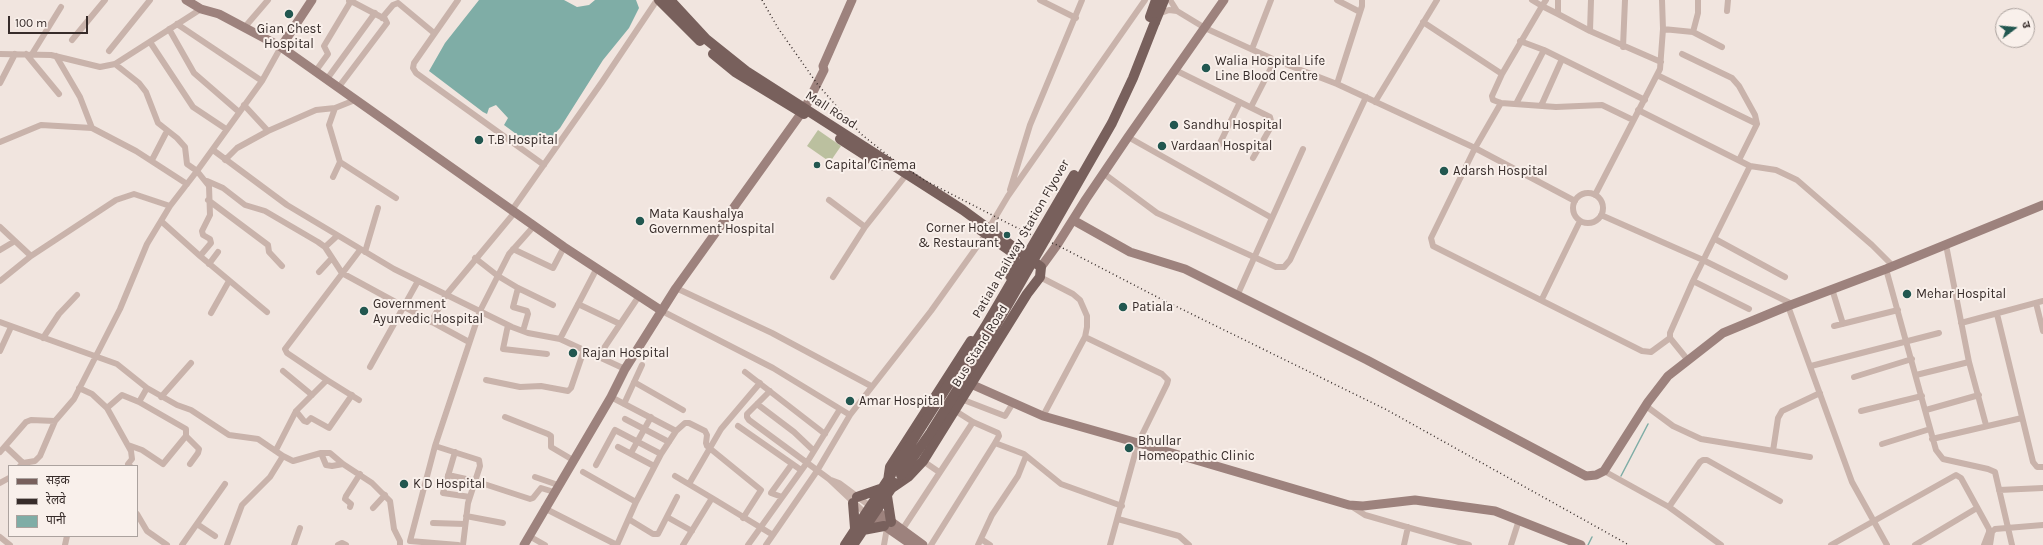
<!DOCTYPE html>
<meta charset="utf-8">
<style>
body{margin:0}
#map{position:relative;width:2043px;height:545px;overflow:hidden;background:#f1e5df;font-family:Karla,"Noto Sans Devanagari",sans-serif}
canvas{display:block}
.legend{position:absolute;left:8px;top:465px;width:130px;height:72px;box-sizing:border-box;background:#f9f0eb;border:1px solid #aba29e;margin:0;padding:5px 7px;list-style:none;font-size:12px;color:#372c2a}
.legend li{display:flex;align-items:center;gap:8px;height:20px}
.legend b{width:20px;border:1px solid #aba29e}
.north{position:absolute;left:1995px;top:8px;width:40px;height:40px;box-sizing:border-box;background:#f9f0eb;border:1px solid #aba29e;border-radius:50%;rotate:74deg;font-size:11px;font-weight:700;line-height:16px;text-align:center;color:#372c2a}
.north::after{content:'';display:block;margin:auto;width:14px;height:18px;background:#225750;clip-path:polygon(50% 0,100% 100%,50% 72%,0 100%)}
.scale{position:absolute;left:8px;top:16px;width:80px;height:18px;box-sizing:border-box;border:2px solid #372c2a;border-top:0;padding-left:5px;font-size:12px;line-height:14px;white-space:nowrap;color:#372c2a;-webkit-text-stroke:3px #f9f0eb;paint-order:stroke}
</style>
<div id="map">
<canvas width="2043" height="545"></canvas>
<ul class="legend">
<li><b style="height:5px;background:#78605c"></b>सड़क</li>
<li><b style="height:5px;background:#372c2a"></b>रेलवे</li>
<li><b style="height:11px;background:#7fada6"></b>पानी</li>
</ul>
<div class="north">उ</div>
<div class="scale">100 m</div>
</div>
<script>
const c = document.querySelector('canvas').getContext('2d');
c.lineJoin = 'round';
function fillPath(path, color) {
  c.fillStyle = color;
  c.fill(path, 'evenodd');
}
function poly(rows) {
  const path = new Path2D();
  for (const r of rows) {
    if (r.length === 3) {
      path.moveTo(r[0] + r[2], r[1]);
      path.arc(r[0], r[1], r[2], 0, 2 * Math.PI);
      continue;
    }
    path.moveTo(r[0], r[1]);
    for (let i = 2; i < r.length; i += 2) path.lineTo(r[i], r[i + 1]);
  }
  return path;
}
function stroke(path, color, width, dash) {
  c.strokeStyle = color;
  c.lineWidth = width;
  c.lineCap = dash ? 'butt' : 'round';
  c.setLineDash(dash || []);
  c.stroke(path);
}
function label(font, color, halo, rows, align = 'center') {
  c.font = font + ' Karla,sans-serif';
  c.lineWidth = 4;
  c.setLineDash([]);
  c.textBaseline = 'middle';
  c.strokeStyle = halo;
  c.fillStyle = color;
  for (const [text, x, y, turn = 0] of rows) {
    c.save();
    c.translate(x, y);
    c.rotate((+turn || 0) * Math.PI / 180);
    c.textAlign = isNaN(turn) ? turn : align;
    if (halo) c.strokeText(text, 0, 0);
    c.fillText(text, 0, 0);
    c.restore();
  }
}
const green = poly([
 [818,130,841,146,830,162,807,146]
]);
const water = poly([
 [479,0,564,0,577,7,589,5,595,0,636,0,639,8,629,28,603,60,560,128,550,139,527,142,504,125,508,118,496,105,489,108,487,114,483,112,429,71,445,43]
]);
const stream = poly([
 [1621,476,1648,424],
 [1588,545,1592,537]
]);
const street = poly([
 [458,0,414,63,413,68,416,73,544,165],
 [1040,0,1076,18],
 [1170,0,1177,11],
 [1337,0,1360,12],
 [1532,0,1542,6,1502,74,1492,96,1493,100,1501,103,1556,107,1602,105,1633,120],
 [1546,0,1542,6,1558,14],
 [1558,0,1558,14,1590,31,1661,62],
 [1727,11,1728,0],
 [1158,14,1169,10,1177,11,1205,28,1275,60,1337,84,1475,148,1575,201],
 [382,18,393,5,398,3,434,33],
 [1423,22,1502,74],
 [177,24,262,81],
 [244,28,268,0],
 [169,29,194,73,239,112],
 [1663,29,1693,32,1722,47],
 [1590,31,1591,0],
 [1693,32,1698,13,1698,0],
 [72,40,105,0],
 [1520,41,1544,50,1645,100],
 [150,42,193,107,226,129],
 [1623,47,1625,0],
 [1252,49,1271,0],
 [109,51,150,0],
 [0,54,51,55,100,67,115,64,201,9],
 [26,54,59,94],
 [32,54,61,7],
 [1682,54,1732,78,1739,86,1755,115,1757,124,1739,160],
 [56,56,80,97,92,128,136,151,187,184],
 [115,64,139,83,146,92,158,123,177,138,185,147,187,164,197,171,209,186,210,215,202,231,203,235,210,239,211,243,200,256,267,312],
 [1175,70,1270,117,1272,125,1253,158],
 [315,72,328,54,324,46,351,1,349,1],
 [1657,75,1757,124],
 [327,79,375,13],
 [0,83,15,54],
 [1337,84,1362,6,1362,0],
 [338,88,387,23,385,19,351,1],
 [1375,102,1437,0],
 [1501,103,1475,148,1431,238,1433,246,1642,351,1651,352,1670,338,1687,359],
 [1516,104,1544,50],
 [244,105,268,131],
 [1541,106,1562,59],
 [1251,107,1275,60],
 [1638,110,1750,166,1693,281,1670,333,1670,338],
 [1128,137,1272,218],
 [0,142,41,125,92,128],
 [1219,145,1240,102],
 [213,150,287,205,394,269,512,327,528,333,560,339,625,369],
 [152,160,167,131],
 [225,160,237,148,268,131,316,110,335,108,355,100],
 [340,162,396,198],
 [1750,166,1776,170,1797,180,1872,245,1893,266],
 [1103,173,1157,213,1276,267,1284,267,1290,260,1366,97],
 [333,177,340,162,329,125,335,108],
 [207,181,223,188,245,205,265,211,318,242,325,247,342,273,469,342],
 [1010,190,1030,125,1082,0],
 [1588,208,15],
 [1595,195,1660,69,1663,29,1662,0],
 [208,200,268,245,269,252,282,266],
 [829,200,865,227],
 [512,210,602,82,657,0],
 [1601,215,1703,260,1792,304],
 [161,221,200,256],
 [0,227,31,256],
 [989,228,1008,196,1145,0],
 [1715,239,1785,277],
 [1946,245,1969,362,1986,425],
 [325,247,337,236],
 [513,249,553,268,564,247],
 [0,250,15,241],
 [365,252,378,208],
 [475,258,498,276,518,288,553,305],
 [209,264,218,252],
 [1886,269,1936,450,1943,459,1988,469,1995,472,2012,545],
 [319,272,332,258],
 [833,277,865,227,903,179],
 [1040,277,1073,294,1080,300,1087,316,1087,327,1085,337,1162,374,1168,380,1167,384,1138,443,1110,545],
 [0,281,31,256,116,200,134,194,170,206,197,171,262,81,281,47],
 [1693,281,1749,309],
 [518,288,513,307,527,311,528,314,523,331],
 [676,288,772,333,871,386],
 [1832,289,1843,324],
 [1237,296,1303,149],
 [1542,299,1580,221],
 [2036,303,2043,331],
 [578,304,620,324],
 [1788,306,1852,482,1887,545],
 [662,311,773,368,850,415,817,471,766,545],
 [211,313,229,281],
 [1997,314,2033,462,2037,467,2043,467],
 [0,322,117,364,147,388,177,405,191,410,229,435,258,439,283,456,270,477,242,505,227,545],
 [431,322,446,295,515,212],
 [1961,323,2043,301],
 [508,325,503,349,547,354],
 [1834,326,1898,310],
 [43,338,59,314,77,295],
 [560,339,597,268],
 [0,351,11,327],
 [598,357,639,296],
 [1811,366,1939,333],
 [370,367,418,281],
 [283,371,312,395],
 [745,372,825,434],
 [1916,375,1969,362],
 [1854,377,1912,359],
 [327,380,359,400],
 [486,380,520,387,541,386,568,391,571,388,584,350],
 [634,382,683,410],
 [79,388,92,394,107,408,131,451,132,459,128,464,130,466],
 [147,388,139,402,186,429,186,436,199,449,198,453,190,464],
 [770,391,747,414,747,417,749,420,829,479,865,513],
 [161,397,191,363],
 [611,397,676,431],
 [961,399,1005,416,1013,403],
 [624,404,642,365],
 [757,404,794,432,814,451],
 [1646,406,1673,426,1701,439,1810,457],
 [107,408,122,395,139,402],
 [954,410,973,422,998,433,999,436,995,443,1024,454,1061,484,1122,506],
 [1926,410,1979,395],
 [296,411,304,421,307,422,311,418,329,428,352,395],
 [1861,411,1922,396],
 [850,415,931,311,986,234],
 [1043,416,1085,337],
 [505,417,548,434,551,436,551,447,573,460],
 [625,419,669,442],
 [738,426,801,470],
 [1932,439,2022,418],
 [1882,444,1930,429],
 [128,445,142,450,163,464,186,436],
 [435,446,479,460,480,466,468,503,463,545],
 [6,447,23,463,20,466],
 [618,447,654,466],
 [276,450,296,411,327,380,293,357,287,353,285,349,360,250],
 [1773,451,1778,418,1782,411,1820,393],
 [0,452,26,422,31,420,55,421,74,399,120,309,147,244,170,206],
 [455,452,443,493,470,497],
 [321,453,326,465,332,466,343,464],
 [631,453,651,417],
 [283,456,293,461,321,453,330,453,343,464,372,483,390,501,394,529,400,541,400,545],
 [923,461,939,472],
 [23,463,35,461,40,456,55,421],
 [596,465,615,430,661,454],
 [1604,471,1669,507,1721,545],
 [583,472,636,502,617,545],
 [448,475,475,481,530,499,533,498,541,488,554,492],
 [675,476,712,498,683,545],
 [535,477,558,485],
 [831,480,839,483,870,506],
 [0,483,9,478],
 [689,484,721,429,760,383],
 [1999,490,2043,488],
 [782,497,771,493,792,464],
 [712,498,773,535],
 [636,502,661,454,676,431,685,423,689,423,705,431,707,435,706,443,707,446,761,490,743,518],
 [1351,506,1365,515,1469,545],
 [350,507,351,504,345,499,346,496,360,474],
 [1669,507,1700,462,1703,460,1707,460,1780,501],
 [373,508,385,495],
 [544,508,617,545],
 [137,514,147,531,167,545],
 [466,516,503,523],
 [667,517,692,531],
 [1118,519,1179,536,1189,545],
 [630,520,653,534,658,534,677,497],
 [433,523,465,524],
 [197,524,215,536],
 [902,530,973,422],
 [529,536,545,545],
 [0,537,10,545],
 [981,539,990,545],
 [65,545,67,536],
 [182,545,225,484],
 [294,545,300,528],
 [338,545,342,543,346,545],
 [458,545,410,541,435,446,480,311,509,254,534,226],
 [748,545,806,464,840,409],
 [884,545,887,528],
 [931,545,995,443],
 [978,545,992,515,1018,476,1026,456],
 [1404,545,1408,527],
 [1511,545,1519,520],
 [1831,545,1956,475,1961,478,1989,529,1989,532,1984,545],
 [1915,545,1977,508],
 [1990,545,1992,532,1995,529,2043,525]
]);
const secondary = poly([
 [186,0,201,9,219,14,281,47,564,247,662,311],
 [281,47,312,0],
 [1073,220,1130,252,1185,269,1367,360,1586,476,1596,475,1604,471,1648,402,1668,376,1723,333,1788,306,1886,269,2043,205],
 [1041,267,1057,245,1086,199,1128,137,1224,0],
 [964,381,1043,416,1138,443,1349,505,1363,506,1415,500,1495,511,1581,545],
 [871,507,923,545],
 [866,513,912,545],
 [524,545,611,397,625,369,676,288,805,108,824,70,823,66,852,0]
]);
const primary = poly([
 [659,0,700,41],
 [670,0,706,39,746,71,963,210,1041,267,1040,277,1027,294,923,461,908,477,892,488],
 [1150,17,1156,0],
 [1155,22,1164,0],
 [713,54,735,72,804,114],
 [840,139,882,166],
 [973,225,1013,253,1016,265,1010,276],
 [888,481,890,467,971,341],
 [887,496,891,522],
 [857,497,883,488],
 [853,503,855,528],
 [863,530,884,526],
 [845,545,891,475],
 [853,545,895,483]
]);
const rail = poly([
 [762,0,778,28,818,85,861,134,891,158,924,180,1029,234,1057,245,1159,298,1387,410,1629,545]
]);
const primaryBridge = poly([
 [894,470,985,327,1074,175],
 [901,475,931,432,979,355,1112,123,1133,78,1155,22]
]);
const markers = [
 [289,14,5,"#225750"],
 [1206,68,5,"#225750"],
 [1174,125,5,"#225750"],
 [479,140,5,"#225750"],
 [1162,146,5,"#225750"],
 [817,165,4,"#225750"],
 [1444,171,5,"#225750"],
 [640,221,5,"#225750"],
 [1007,235,4,"#225750"],
 [1907,294,5,"#225750"],
 [1123,307,5,"#225750"],
 [364,311,5,"#225750"],
 [573,353,5,"#225750"],
 [850,401,5,"#225750"],
 [1129,448,5,"#225750"],
 [404,484,5,"#225750"]
];
const poiNames = [
 ["Gian Chest",289,29,"center"],
 ["Hospital",289,44,"center"],
 ["Walia Hospital Life",1215,61],
 ["Line Blood Centre",1215,76],
 ["Sandhu Hospital",1183,125],
 ["T.B Hospital",488,140],
 ["Vardaan Hospital",1171,146],
 ["Capital Cinema",825,165],
 ["Adarsh Hospital",1453,171],
 ["Mata Kaushalya",649,214],
 ["Government Hospital",649,229],
 ["Corner Hotel",999,228,"right"],
 ["& Restaurant",999,243,"right"],
 ["Mehar Hospital",1916,294],
 ["Government",373,304],
 ["Ayurvedic Hospital",373,319],
 ["Patiala",1132,307],
 ["Rajan Hospital",582,353],
 ["Amar Hospital",859,401],
 ["Bhullar",1138,441],
 ["Homeopathic Clinic",1138,456],
 ["K D Hospital",413,484]
];
const streetNames = [
 ["Mall Road",831,110,33],
 ["Patiala Railway Station Flyover",1021,239,-60],
 ["Bus Stand Road",980,346,-58]
];
fillPath(green, '#bbc09f');
fillPath(water, '#7fada6');
stroke(stream, '#7fada6', 1.5);
stroke(street, '#c9b3ab', 6);
stroke(secondary, '#9d827d', 9);
stroke(primary, '#78605c', 10);
stroke(rail, '#372c2a', 1.5, [1, 3]);
stroke(primaryBridge, '#78605c', 10);
for (const [x, y, r, color] of markers) {
  const dot = new Path2D();
  dot.arc(x, y, r, 0, 2 * Math.PI);
  c.fillStyle = color;
  c.fill(dot);
  stroke(dot, '#f9f0eb', 1.5);
}
label('13px', '#372c2a', '#f9f0eb', poiNames, 'left');
label('13px', '#372c2a', '#f9f0eb', streetNames);
</script>
